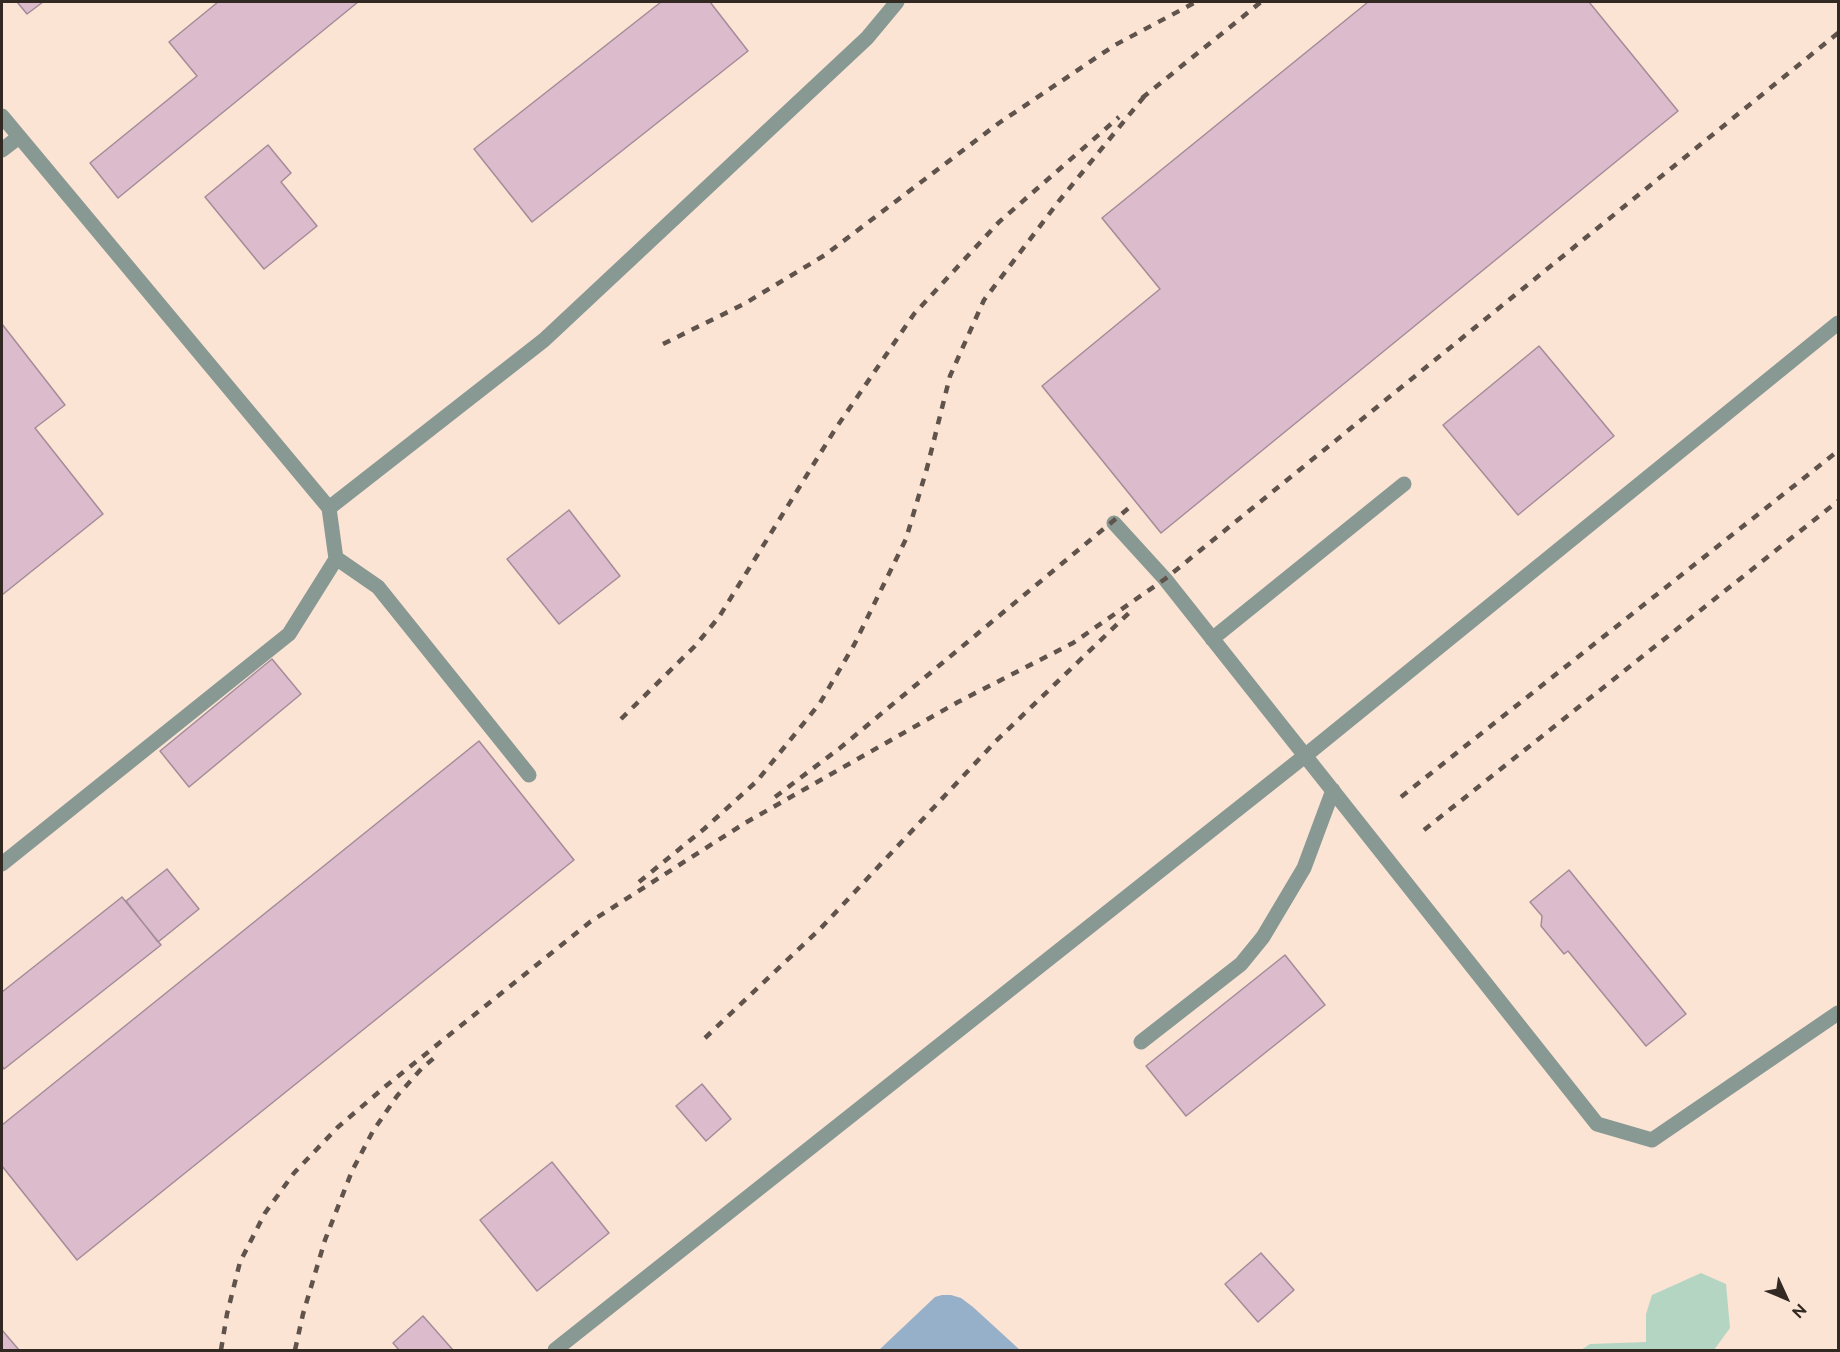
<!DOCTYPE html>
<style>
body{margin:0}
#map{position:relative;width:1840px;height:1352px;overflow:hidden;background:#fce4d5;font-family:Raleway,sans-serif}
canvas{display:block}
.frame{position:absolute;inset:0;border:3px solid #322923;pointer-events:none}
.north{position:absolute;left:1756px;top:1268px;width:60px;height:60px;-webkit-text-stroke:4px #fce4d5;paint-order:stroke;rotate:134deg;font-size:16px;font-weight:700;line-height:24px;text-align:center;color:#322923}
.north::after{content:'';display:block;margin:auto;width:21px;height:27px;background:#322923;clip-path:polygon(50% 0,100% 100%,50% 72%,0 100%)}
</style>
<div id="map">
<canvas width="1840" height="1352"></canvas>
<div class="frame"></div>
<div class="north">N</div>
</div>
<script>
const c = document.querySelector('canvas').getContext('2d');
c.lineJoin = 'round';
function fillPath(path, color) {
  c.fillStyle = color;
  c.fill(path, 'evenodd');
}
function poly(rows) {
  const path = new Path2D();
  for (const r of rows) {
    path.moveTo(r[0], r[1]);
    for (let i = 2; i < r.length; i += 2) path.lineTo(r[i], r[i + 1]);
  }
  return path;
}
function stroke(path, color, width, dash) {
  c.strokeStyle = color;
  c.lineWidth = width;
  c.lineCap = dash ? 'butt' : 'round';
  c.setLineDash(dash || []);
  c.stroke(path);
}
const green = poly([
 [1701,1273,1726,1284,1730,1328,1714,1350,1581,1350,1590,1344,1646,1342,1646,1314,1652,1295]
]);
const water = poly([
 [942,1295,951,1295,961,1298,973,1307,1020,1350,879,1350,935,1297]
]);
const building = poly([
 [17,2,43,2,27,14,17,2],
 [218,2,358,2,118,198,90,163,197,76,169,42,218,2],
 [661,2,710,2,748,51,532,222,474,149,661,2],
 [1368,2,1589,2,1678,111,1161,533,1042,386,1160,289,1102,218,1368,2],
 [268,145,291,173,281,182,317,226,264,269,205,197,268,145],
 [2,324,65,405,35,428,103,514,2,595,2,324],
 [1539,346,1614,436,1518,515,1443,425,1539,346],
 [569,510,620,576,559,624,507,559,569,510],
 [272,659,301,694,189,787,160,751,272,659],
 [479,741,574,860,77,1260,2,1166,2,1125,479,741],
 [167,869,199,909,158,942,126,901,167,869],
 [1569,870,1686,1014,1646,1046,1568,951,1564,954,1541,926,1542,916,1530,902,1569,870],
 [122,897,161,945,4,1069,2,1066,2,992,122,897],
 [1285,955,1325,1005,1186,1116,1146,1066,1285,955],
 [702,1084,731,1119,706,1141,676,1106,702,1084],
 [552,1162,609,1233,537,1291,480,1220,552,1162],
 [1261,1253,1294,1290,1258,1322,1225,1284,1261,1253],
 [423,1316,453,1350,399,1350,393,1343,423,1316],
 [2,1330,19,1350,2,1350,2,1330]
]);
const service = poly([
 [2,116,329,508,336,559,289,634,2,864],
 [2,150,19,137],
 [329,508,544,340,867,38,897,2],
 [1114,523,1165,579,1597,1124,1652,1140,1838,1013],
 [336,558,378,587,529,775],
 [1212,639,1404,484],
 [1141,1042,1241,964,1263,937,1304,868,1333,790],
 [555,1350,1306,755,1838,323]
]);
const rail = poly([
 [1142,98,1261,2],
 [663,344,744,304,825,255,999,123,1115,45,1196,2],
 [621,719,695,646,719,617,836,428,914,314,999,222,1119,117],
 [775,797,840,748,1130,507],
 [1401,797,1838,451],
 [1424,830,1838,501],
 [639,882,704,829,757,781,820,703,854,645,906,539,927,468,950,376,984,300,1059,201,1147,93],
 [705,1038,821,928,996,741,1134,608],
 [221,1350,227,1314,240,1262,265,1213,294,1173,338,1127,387,1085,590,922,745,823,958,702,1073,643,1165,579,1838,33],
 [295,1350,303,1314,325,1240,352,1171,373,1131,397,1096,422,1068,434,1058]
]);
fillPath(green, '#b5d5c3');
fillPath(water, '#97b0c9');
fillPath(building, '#dcbbcd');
stroke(building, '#a38c98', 1.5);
stroke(service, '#889893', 15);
stroke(rail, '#5f534b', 4.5, [8, 8]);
</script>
